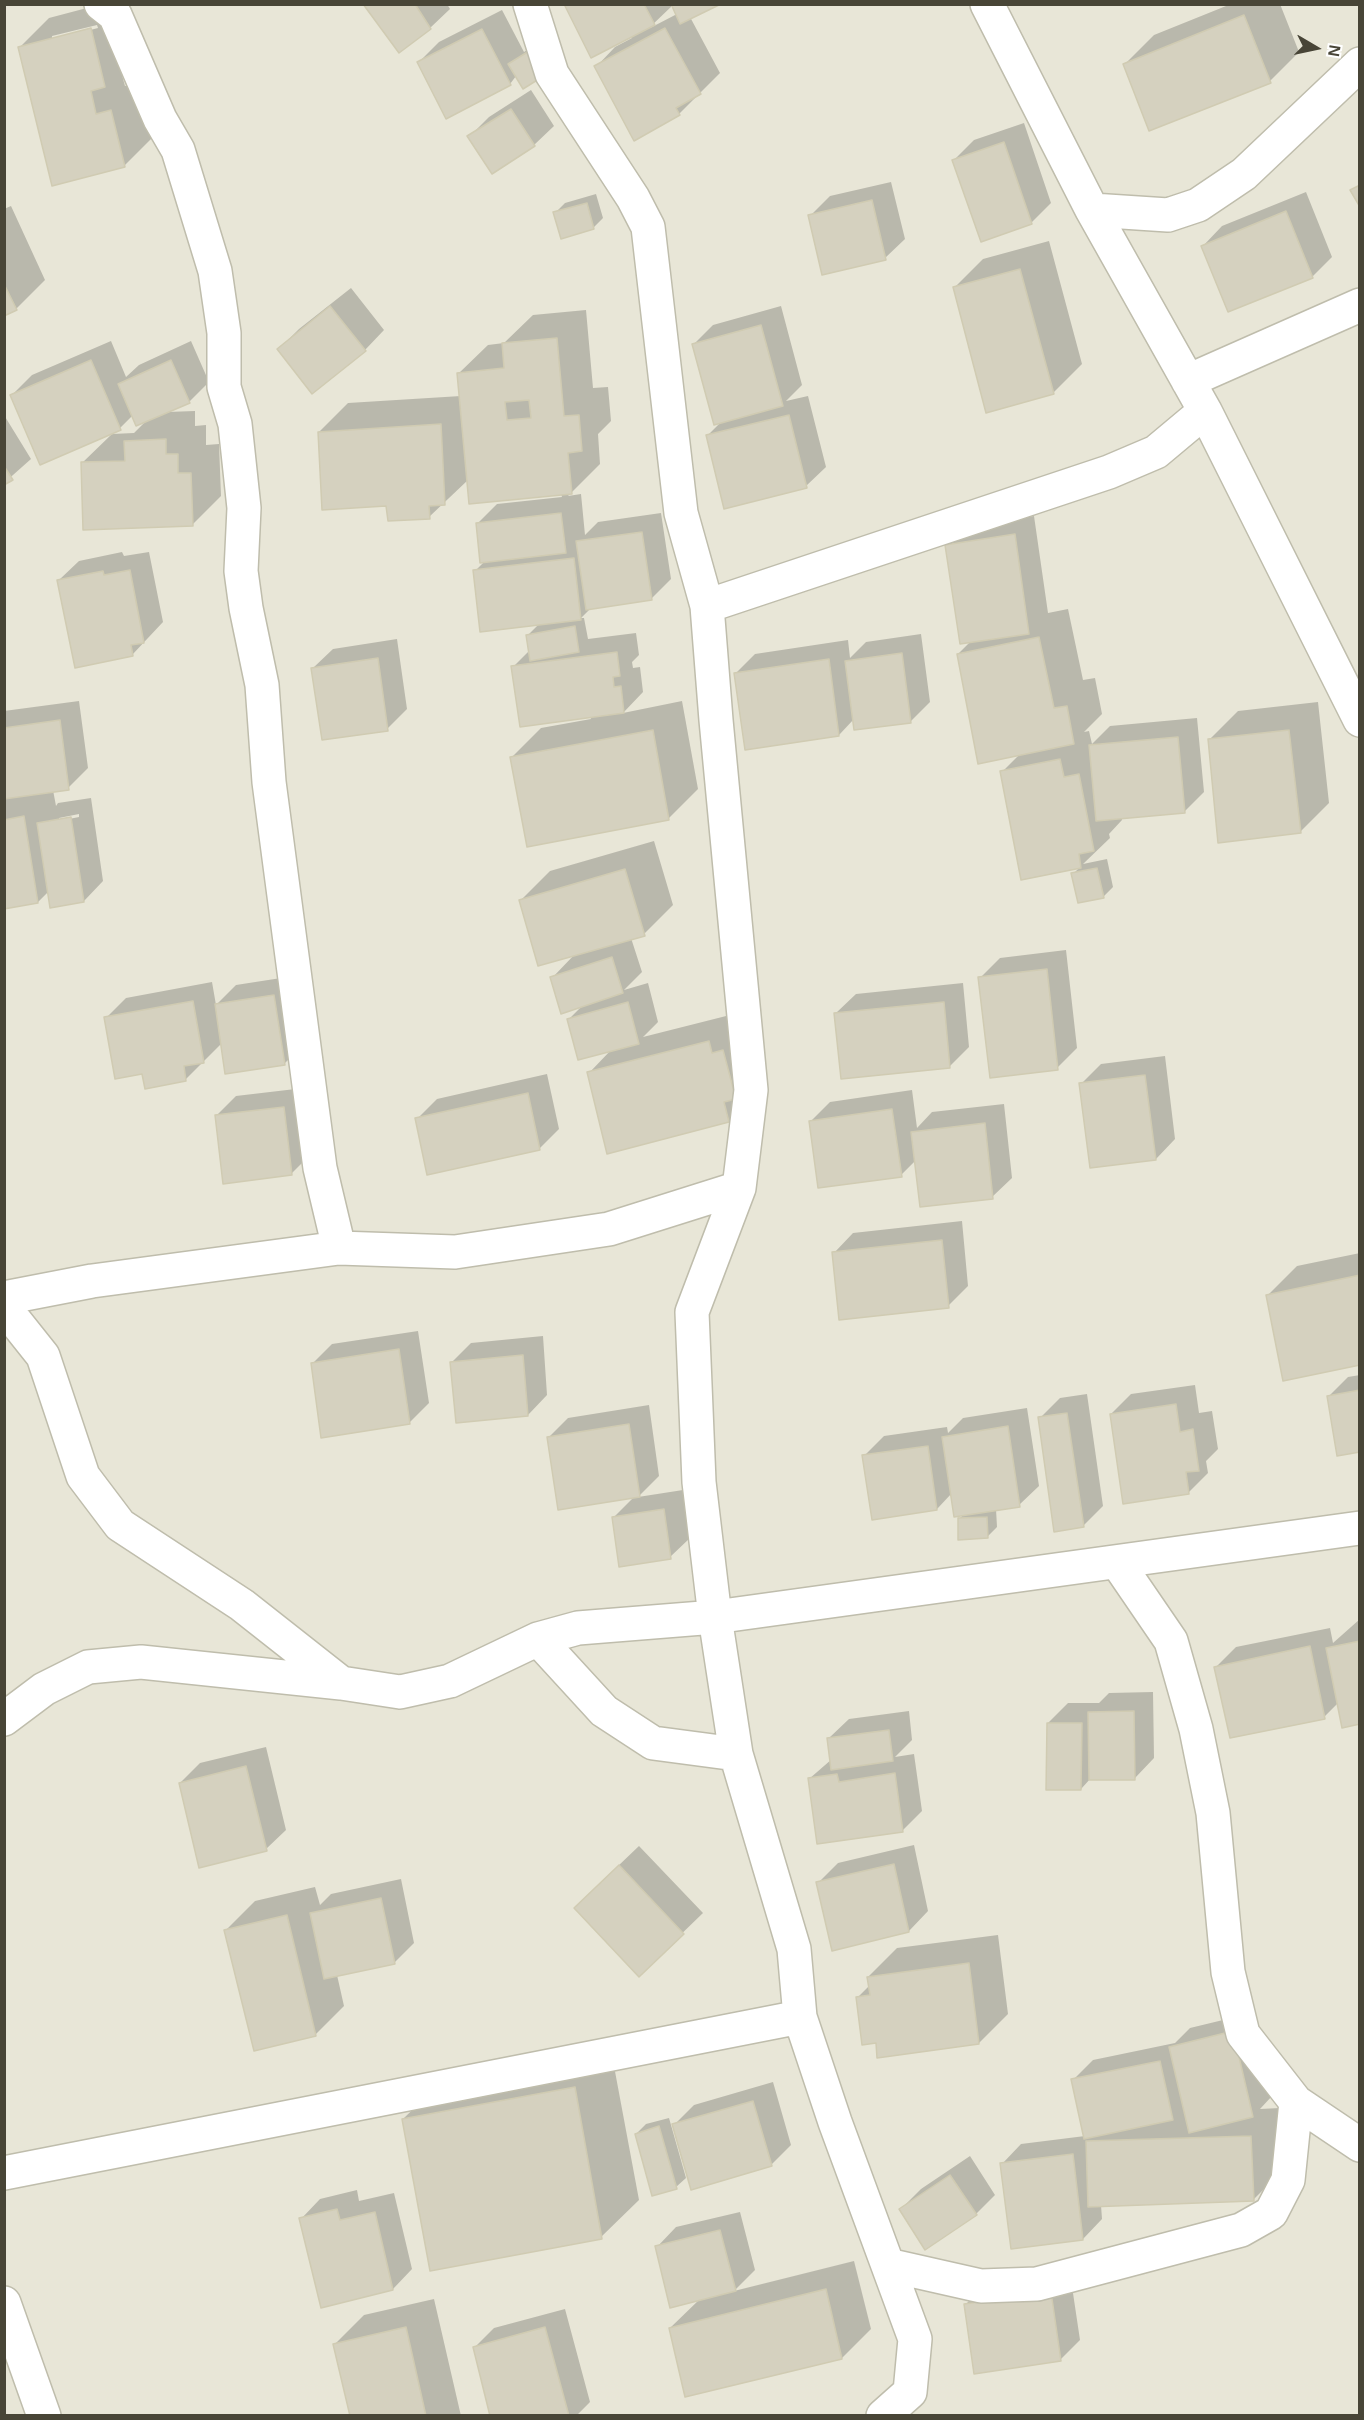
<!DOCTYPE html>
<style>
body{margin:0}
#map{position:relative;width:1364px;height:2420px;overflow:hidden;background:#f4f3e9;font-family:Arial,sans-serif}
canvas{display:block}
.frame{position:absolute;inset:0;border:6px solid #484537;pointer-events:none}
.north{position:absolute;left:1286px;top:18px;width:60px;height:60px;-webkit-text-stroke:4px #fff;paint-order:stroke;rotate:99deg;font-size:16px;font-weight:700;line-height:24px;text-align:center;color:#484537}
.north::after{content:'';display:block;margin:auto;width:21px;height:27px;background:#484537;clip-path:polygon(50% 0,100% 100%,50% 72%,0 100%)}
</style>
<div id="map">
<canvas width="1364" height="2420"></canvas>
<div class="frame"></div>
<div class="north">N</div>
</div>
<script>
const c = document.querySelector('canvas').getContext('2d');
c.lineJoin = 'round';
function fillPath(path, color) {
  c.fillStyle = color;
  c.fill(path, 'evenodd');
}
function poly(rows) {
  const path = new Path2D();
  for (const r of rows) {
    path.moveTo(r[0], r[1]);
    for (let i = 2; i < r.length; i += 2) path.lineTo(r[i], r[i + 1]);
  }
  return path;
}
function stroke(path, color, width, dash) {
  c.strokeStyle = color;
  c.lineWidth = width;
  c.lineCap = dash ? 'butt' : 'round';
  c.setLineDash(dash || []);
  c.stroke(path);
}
const residential = poly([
 [5,5,1359,5,1359,2415,5,2415]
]);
const shadow = poly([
 [102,4,125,86,140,82,153,137,124,166,20,47,49,18],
 [97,25,98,28,52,40,52,36],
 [365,4,447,4,450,9,430,28],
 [566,4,717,4,690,17,720,73,679,114,596,67,615,47,632,38],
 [673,5,677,14,650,28,650,27],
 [1231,4,1280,4,1299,52,1270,81,1125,64,1154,35],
 [502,10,524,52,544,39,510,84,419,62,439,42],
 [531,90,554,126,534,145,469,137,489,117],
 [1024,123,1051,203,1032,222,982,240,954,160,974,140],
 [891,182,905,239,885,258,810,216,830,196],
 [1306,192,1332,257,1312,277,1203,246,1222,226],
 [596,194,603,218,593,228,555,213,565,203],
 [11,206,45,280,16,309,4,314,4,209],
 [1049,241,1082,364,1053,393,954,288,983,259],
 [351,288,384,330,365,350,279,349,299,329],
 [781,306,802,385,786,401,808,396,826,467,806,486,708,435,722,421,694,344,713,325],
 [586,310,593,388,608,387,611,421,598,434,600,464,568,496,581,494,585,535,598,522,661,513,671,579,651,599,591,608,581,618,584,618,588,639,636,633,639,655,632,662,633,668,640,667,643,692,623,713,682,701,698,789,669,818,528,845,512,757,541,728,591,719,590,716,513,667,530,650,528,635,539,624,475,571,485,561,477,524,497,504,562,497,561,494,468,480,429,517,388,505,319,432,348,403,461,396,458,374,488,345,504,343,533,315],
 [111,341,126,377,139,365,191,341,209,382,189,402,167,412,195,411,195,426,206,425,206,445,219,444,221,496,192,525,82,463,112,434,134,433,146,421,133,415,120,428,12,395,32,375],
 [4,415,31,459,4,483],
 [1034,516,1048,613,1068,609,1083,680,1095,678,1102,714,1084,732,1089,731,1092,744,1110,726,1197,718,1204,792,1184,812,1122,817,1122,820,1109,834,1110,838,1083,864,1107,859,1113,887,1103,897,1073,874,1080,867,1002,772,1020,754,958,654,971,641,947,545,967,526],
 [122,552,124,556,149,552,163,622,132,655,59,580,79,561],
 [921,634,930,702,910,722,854,719,839,735,735,674,755,654,848,640,850,658,866,642],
 [397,639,407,709,387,729,313,668,333,649],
 [79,701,88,768,68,788,53,790,56,806,58,803,91,798,103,881,84,901,49,891,38,902,4,907,4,711],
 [79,814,79,817,59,821,59,818],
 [1318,702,1329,803,1300,832,1209,740,1238,711],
 [654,841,673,905,644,934,631,938,642,972,624,990,648,983,658,1022,643,1037,738,1013,758,1092,729,1121,589,1073,612,1049,569,1019,583,1005,552,978,575,954,521,900,550,871],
 [1066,950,1077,1048,1057,1068,980,978,1000,958],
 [294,976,304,1044,284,1064,222,1043,185,1080,143,1072,106,1018,126,998,212,982,216,1005,236,985],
 [963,983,969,1047,950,1066,836,1013,856,994],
 [1165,1056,1175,1139,1156,1159,1081,1084,1101,1064],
 [547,1074,559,1129,539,1149,417,1119,437,1099],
 [304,1088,311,1154,291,1174,216,1116,236,1096],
 [912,1090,917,1128,932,1112,1004,1104,1012,1178,992,1197,916,1160,901,1175,810,1122,830,1102],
 [962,1221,968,1286,948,1306,834,1253,853,1233],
 [1360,1253,1360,1363,1268,1295,1297,1266],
 [418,1331,429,1403,409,1423,312,1364,332,1344],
 [543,1336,547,1395,528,1415,452,1362,471,1343],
 [1360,1375,1360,1451,1329,1396,1348,1377],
 [1195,1385,1199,1413,1212,1411,1218,1449,1206,1461,1208,1473,1188,1493,1111,1414,1131,1394],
 [1087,1394,1103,1506,1083,1526,1040,1418,1060,1398],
 [649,1405,659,1476,638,1497,683,1490,690,1538,670,1557,613,1518,634,1497,548,1438,568,1418],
 [1027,1408,1039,1486,1019,1505,996,1509,997,1527,987,1537,959,1519,964,1514,952,1493,937,1509,864,1456,884,1436,947,1427,948,1433,963,1418],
 [1360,1619,1359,1643,1338,1703,1324,1717,1216,1667,1236,1647,1330,1628,1333,1643],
 [1153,1692,1154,1758,1135,1778,1091,1778,1081,1789,1048,1723,1068,1703,1099,1703,1109,1693],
 [909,1711,912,1740,895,1757,914,1754,922,1811,902,1831,809,1779,832,1759,829,1738,849,1719],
 [266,1747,286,1830,266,1849,180,1783,200,1763],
 [914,1845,928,1911,909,1931,818,1883,838,1863],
 [639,1846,703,1913,639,1975,595,1888],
 [401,1879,414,1943,394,1963,337,1975,344,2006,315,2035,226,1930,255,1901,315,1887,320,1905,331,1894],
 [998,1935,1008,2014,979,2043,877,2041,858,1997,870,1985,868,1977,897,1948],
 [1252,2013,1272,2096,1260,2109,1280,2108,1282,2171,1253,2200,1101,2205,1102,2219,1083,2239,1002,2164,1021,2144,1085,2136,1073,2080,1093,2060,1175,2043,1190,2028],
 [611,2050,639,2200,601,2237,403,2119,441,2082],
 [773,2082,791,2145,771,2165,674,2125,694,2105],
 [669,2118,686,2178,676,2187,636,2134,646,2124],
 [970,2156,995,2195,976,2214,901,2209,921,2189],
 [357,2190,359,2201,394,2193,412,2269,393,2289,301,2219,320,2199],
 [740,2212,755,2270,734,2291,854,2261,871,2329,842,2358,670,2328,700,2299,657,2247,676,2227],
 [1070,2273,1080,2340,1060,2360,965,2305,985,2285],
 [434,2299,461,2416,351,2416,335,2344,364,2315],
 [565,2309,590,2402,576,2416,492,2416,474,2348,494,2328]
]);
const building = poly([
 [363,4,415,4,431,29,399,53,363,4],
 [564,4,644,4,655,25,591,58,564,4],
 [671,4,721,4,680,24,671,4],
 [1244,15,1271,83,1149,131,1123,64,1244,15],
 [91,28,105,87,91,91,96,114,111,110,125,167,52,186,18,47,91,28],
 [665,28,701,94,676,108,680,115,634,141,594,66,665,28],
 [482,29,511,85,446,119,417,62,482,29],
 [534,48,550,72,523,89,508,64,534,48],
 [511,109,535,146,492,174,467,136,511,109],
 [1004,142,1032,224,981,242,952,160,1004,142],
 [1360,185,1360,207,1350,190,1360,185],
 [872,200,886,260,822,275,808,215,872,200],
 [587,203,594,229,561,239,553,212,587,203],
 [1286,211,1313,278,1228,312,1201,246,1286,211],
 [1020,269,1054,394,986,413,953,287,1020,269],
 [4,284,17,310,4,316,4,284],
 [330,306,366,351,312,394,277,349,330,306],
 [761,325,783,406,714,425,692,344,761,325],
 [557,338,564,416,579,415,582,451,568,453,572,494,469,504,457,373,504,368,502,343,557,338],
 [529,400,531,418,507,420,505,402,529,400],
 [91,360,121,430,40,465,10,395,91,360],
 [171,360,190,403,136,426,118,384,171,360],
 [789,415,807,488,724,509,706,435,789,415],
 [441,424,445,505,429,506,430,519,388,521,386,506,322,510,318,432,441,424],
 [166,439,166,454,178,454,178,473,191,473,193,526,83,530,81,462,125,461,124,441,166,439],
 [4,466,13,480,4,485,4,466],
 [561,513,566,553,480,563,476,523,561,513],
 [642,532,652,600,586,610,576,541,642,532],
 [1015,534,1029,634,960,644,945,545,1015,534],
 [574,558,581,620,480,632,473,570,574,558],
 [130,570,144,643,131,645,133,656,75,668,57,580,103,571,104,575,130,570],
 [575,626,579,652,530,661,526,635,575,626],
 [1039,637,1054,708,1067,706,1074,744,978,764,957,654,1039,637],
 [617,652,620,676,613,677,614,687,621,686,624,713,520,727,511,666,617,652],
 [902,653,911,723,854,730,845,661,902,653],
 [378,658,388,731,322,740,311,668,378,658],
 [829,659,839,736,745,750,734,673,829,659],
 [60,720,69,790,4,799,4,728,60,720],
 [653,730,669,820,527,847,510,757,653,730],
 [1289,730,1301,833,1218,843,1208,739,1289,730],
 [1178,737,1185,813,1096,821,1089,745,1178,737],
 [1060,759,1064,777,1079,774,1094,851,1079,854,1081,868,1021,880,1000,771,1060,759],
 [24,816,38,903,4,909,4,820,24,816],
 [71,817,84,902,50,908,37,823,71,817],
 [1097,868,1104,898,1078,903,1071,873,1097,868],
 [625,869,645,936,538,966,519,900,625,869],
 [612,957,623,993,561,1014,550,977,612,957],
 [1047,969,1058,1070,990,1078,978,977,1047,969],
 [274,995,285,1065,225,1074,215,1004,274,995],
 [193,1001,204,1063,184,1066,186,1081,145,1089,142,1074,115,1079,104,1017,193,1001],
 [628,1002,639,1044,578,1060,567,1019,628,1002],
 [944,1002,950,1068,841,1079,834,1013,944,1002],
 [709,1041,712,1053,723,1050,736,1099,724,1102,729,1122,607,1154,587,1072,709,1041],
 [1145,1075,1156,1160,1090,1168,1079,1083,1145,1075],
 [528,1093,540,1150,427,1175,415,1118,528,1093],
 [284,1107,292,1175,223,1184,215,1115,284,1107],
 [892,1109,902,1177,818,1188,809,1121,892,1109],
 [985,1123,993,1199,920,1207,911,1132,985,1123],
 [942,1240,949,1308,839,1320,832,1252,942,1240],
 [1360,1275,1360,1365,1283,1381,1266,1295,1360,1275],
 [399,1349,410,1424,321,1438,311,1363,399,1349],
 [523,1355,528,1416,456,1423,450,1362,523,1355],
 [1360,1390,1360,1452,1337,1456,1327,1396,1360,1390],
 [1176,1404,1180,1432,1193,1429,1199,1471,1186,1472,1189,1494,1123,1504,1110,1414,1176,1404],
 [1067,1413,1084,1527,1054,1532,1038,1417,1067,1413],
 [629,1424,640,1497,558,1510,547,1437,629,1424],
 [1008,1426,1020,1507,954,1517,942,1437,1008,1426],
 [928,1446,937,1510,872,1520,862,1455,928,1446],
 [664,1509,671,1559,619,1567,612,1517,664,1509],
 [987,1517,988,1538,958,1540,958,1518,987,1517],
 [1360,1641,1360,1724,1342,1728,1326,1648,1360,1641],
 [1310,1646,1325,1719,1230,1738,1214,1667,1310,1646],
 [1134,1711,1135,1780,1089,1780,1088,1712,1134,1711],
 [1047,1723,1082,1723,1081,1790,1046,1790,1047,1723],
 [889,1730,893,1761,831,1770,827,1738,889,1730],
 [246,1766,267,1851,199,1868,179,1783,246,1766],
 [895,1773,903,1832,817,1844,808,1778,837,1774,839,1782,895,1773],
 [894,1864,909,1932,832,1951,816,1882,894,1864],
 [619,1865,684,1934,639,1977,574,1908,619,1865],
 [381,1898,395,1964,324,1979,310,1913,381,1898],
 [287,1915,316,2036,254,2051,224,1930,287,1915],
 [969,1963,979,2044,877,2058,876,2043,862,2045,856,1997,870,1995,867,1977,969,1963],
 [1233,2031,1253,2117,1189,2133,1169,2047,1233,2031],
 [1160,2061,1173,2120,1084,2139,1071,2079,1160,2061],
 [575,2087,602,2239,430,2271,402,2119,575,2087],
 [753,2101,772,2166,691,2190,672,2124,753,2101],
 [659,2126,677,2189,652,2196,635,2134,659,2126],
 [1251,2136,1254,2201,1088,2207,1086,2141,1251,2136],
 [1073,2154,1083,2240,1011,2249,1000,2163,1073,2154],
 [950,2175,977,2215,925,2250,899,2209,950,2175],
 [337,2209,340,2220,375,2212,393,2290,321,2308,299,2218,337,2209],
 [720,2230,736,2291,670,2308,655,2246,720,2230],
 [826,2289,842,2359,685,2397,669,2328,826,2289],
 [1051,2292,1061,2361,974,2374,964,2304,1051,2292],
 [406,2327,426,2416,350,2416,333,2344,406,2327],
 [545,2327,569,2416,490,2416,473,2347,545,2327]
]);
const minor = poly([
 [101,4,115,15,160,119,178,150,215,271,224,333,224,387,235,424,244,508,241,571,246,608,262,685,269,782,320,1168,339,1248],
 [530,4,552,74,633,198,648,227,681,513,707,606,716,720,751,1090,739,1188,692,1312,699,1482,715,1617,736,1754,794,1949,800,2017,835,2122,915,2339,910,2392,883,2416],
 [987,4,1092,210,1205,411,1360,720],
 [1092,210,1168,215,1198,205,1244,174,1360,64],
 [1188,381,1360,305],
 [707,606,1109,472,1156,452,1205,411],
 [4,1298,92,1281,339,1248,455,1252,609,1229,739,1188],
 [4,1307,43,1356,83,1476,120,1525,242,1605,341,1683],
 [1117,1562,1171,1641,1196,1729,1213,1813,1228,1972,1243,2034,1296,2102,1360,2145],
 [538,1639,604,1711,653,1743,736,1754],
 [4,1719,44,1689,88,1667,141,1662,341,1683,400,1692,450,1681,538,1639,578,1628,715,1617,1360,1528],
 [4,2173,800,2017],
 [888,2265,981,2286,1037,2284,1241,2230,1271,2213,1288,2180,1296,2102],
 [4,2303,44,2416]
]);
fillPath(residential, '#e8e6d7');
fillPath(shadow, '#0003');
fillPath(building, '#d5d1bf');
stroke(building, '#d0cbb2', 1.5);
stroke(minor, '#bfbdac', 36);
stroke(minor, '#fff', 33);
</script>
